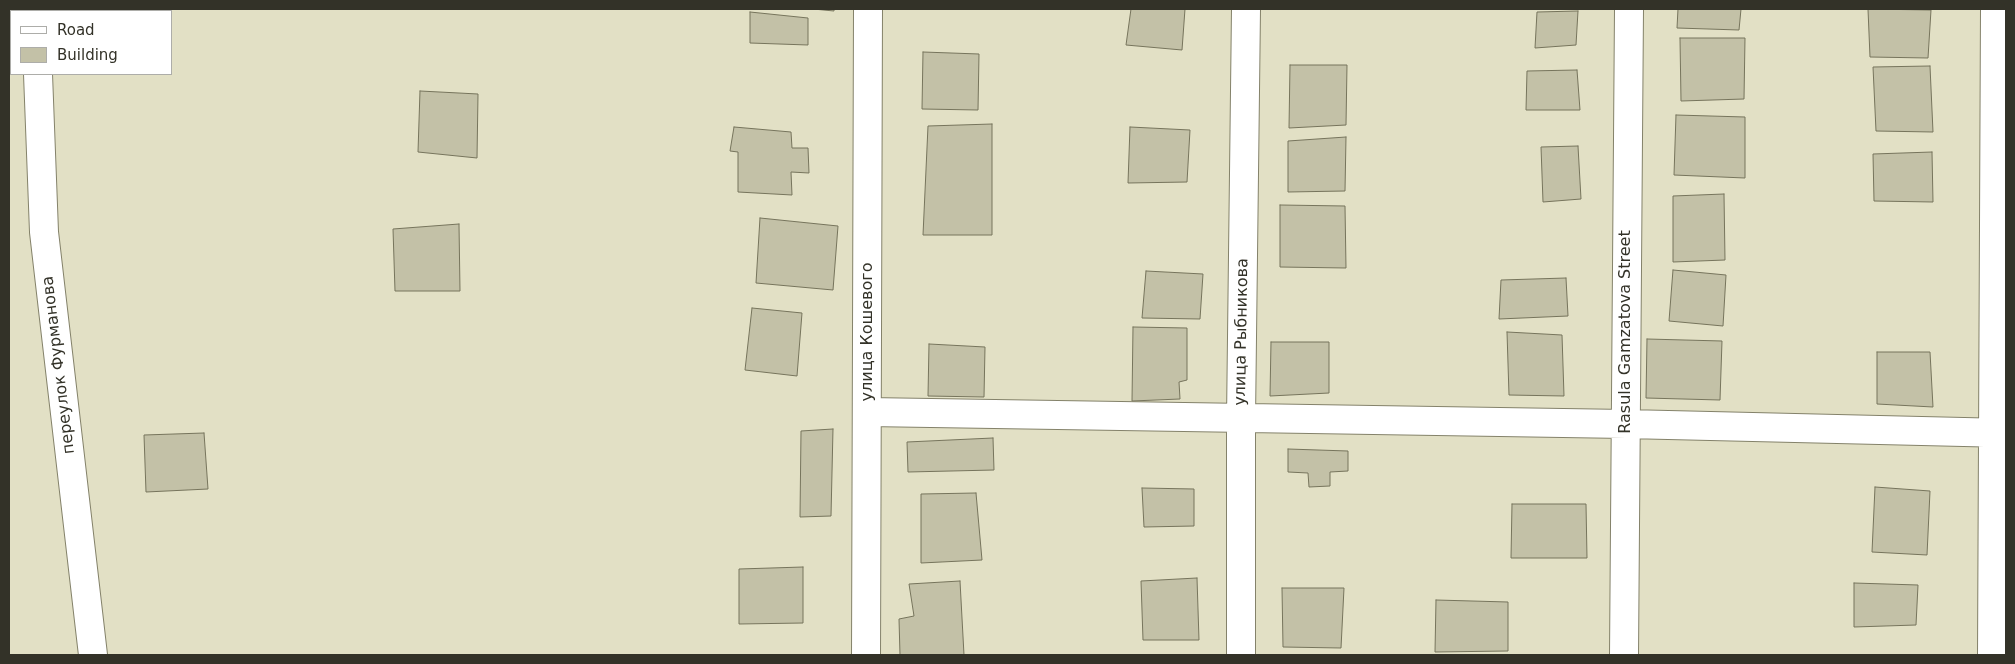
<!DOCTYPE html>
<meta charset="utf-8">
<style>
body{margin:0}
#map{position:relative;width:2015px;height:664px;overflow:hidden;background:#e2e0c5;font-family:"DejaVu Sans",sans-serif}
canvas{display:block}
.frame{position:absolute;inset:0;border:10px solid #333228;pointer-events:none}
.legend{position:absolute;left:10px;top:10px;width:162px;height:65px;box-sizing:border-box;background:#fff;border:1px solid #adada9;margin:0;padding:6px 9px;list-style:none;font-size:15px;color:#333228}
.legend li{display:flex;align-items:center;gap:10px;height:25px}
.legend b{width:25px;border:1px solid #adada9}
</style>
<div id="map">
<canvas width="2015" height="664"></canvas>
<div class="frame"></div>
<ul class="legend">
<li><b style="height:6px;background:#fff"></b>Road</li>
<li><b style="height:14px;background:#c3c1a7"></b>Building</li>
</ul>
</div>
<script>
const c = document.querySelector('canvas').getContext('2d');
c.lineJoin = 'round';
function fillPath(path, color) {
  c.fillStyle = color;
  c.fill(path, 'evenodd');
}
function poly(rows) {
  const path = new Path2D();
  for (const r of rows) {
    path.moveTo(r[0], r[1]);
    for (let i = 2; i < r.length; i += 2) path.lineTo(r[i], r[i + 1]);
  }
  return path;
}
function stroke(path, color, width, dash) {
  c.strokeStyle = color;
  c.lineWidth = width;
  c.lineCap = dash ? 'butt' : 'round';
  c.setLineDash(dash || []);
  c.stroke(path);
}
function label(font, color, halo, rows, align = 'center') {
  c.font = font + ' "DejaVu Sans",sans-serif';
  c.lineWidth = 4.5;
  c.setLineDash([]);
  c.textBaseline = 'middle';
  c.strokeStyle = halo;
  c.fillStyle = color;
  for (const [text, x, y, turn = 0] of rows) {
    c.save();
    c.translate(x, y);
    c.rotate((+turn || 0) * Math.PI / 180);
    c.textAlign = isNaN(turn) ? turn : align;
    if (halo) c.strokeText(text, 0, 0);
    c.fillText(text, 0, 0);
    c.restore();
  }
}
const building = poly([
 [813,9,834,9,834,11,813,9],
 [1131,9,1185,9,1182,50,1126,45,1131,9],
 [1678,9,1741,9,1739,30,1677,28,1678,9],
 [1868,9,1931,10,1928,58,1870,57,1868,9],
 [1578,11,1576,45,1535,48,1537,12,1578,11],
 [750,12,808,18,808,45,750,43,750,12],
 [1680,38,1745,38,1744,99,1681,101,1680,38],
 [923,52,979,54,978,110,922,109,923,52],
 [1290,65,1347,65,1346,125,1289,128,1290,65],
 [1930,66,1933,132,1876,131,1873,67,1930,66],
 [1577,70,1580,110,1526,110,1527,71,1577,70],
 [420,91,478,94,477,158,418,152,420,91],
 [1676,115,1745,117,1745,178,1674,175,1676,115],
 [992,124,992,235,923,235,928,126,992,124],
 [734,127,791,132,792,148,808,148,809,173,791,172,792,195,738,192,738,152,730,151,734,127],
 [1130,127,1190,130,1187,182,1128,183,1130,127],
 [1346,137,1345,191,1288,192,1288,141,1346,137],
 [1578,146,1581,199,1543,202,1541,147,1578,146],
 [1932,152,1933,202,1874,201,1873,154,1932,152],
 [1724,194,1725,260,1673,262,1673,196,1724,194],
 [1280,205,1345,206,1346,268,1280,267,1280,205],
 [760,218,838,226,833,290,756,283,760,218],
 [459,224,460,291,395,291,393,229,459,224],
 [1673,270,1726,275,1723,326,1669,321,1673,270],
 [1146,271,1203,274,1200,319,1142,318,1146,271],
 [1566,278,1568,316,1499,319,1501,280,1566,278],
 [752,308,802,313,797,376,745,370,752,308],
 [1133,327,1187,328,1187,380,1179,382,1180,399,1132,401,1133,327],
 [1507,332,1562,335,1564,396,1509,395,1507,332],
 [1647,339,1722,341,1720,400,1646,398,1647,339],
 [1271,342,1329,342,1329,393,1270,396,1271,342],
 [929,344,985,347,984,397,928,396,929,344],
 [1877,352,1930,352,1933,407,1877,404,1877,352],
 [833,429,831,516,800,517,801,431,833,429],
 [204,433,208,489,146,492,144,435,204,433],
 [993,438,994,470,908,472,907,442,993,438],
 [1288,449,1348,451,1348,471,1330,472,1330,486,1309,487,1308,473,1288,472,1288,449],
 [1875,487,1930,491,1927,555,1872,552,1875,487],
 [1142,488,1194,489,1194,526,1144,527,1142,488],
 [976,493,982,560,921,563,921,494,976,493],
 [1512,504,1586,504,1587,558,1511,558,1512,504],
 [803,567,803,623,739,624,739,569,803,567],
 [1197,578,1199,640,1143,640,1141,581,1197,578],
 [960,581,964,655,900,655,899,619,914,616,909,584,960,581],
 [1854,583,1918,585,1916,625,1854,627,1854,583],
 [1282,588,1344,588,1341,648,1283,647,1282,588],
 [1436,600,1508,602,1508,651,1435,652,1436,600]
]);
const minor = poly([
 [35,9,35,11],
 [38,74,44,232,93,655],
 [868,412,1626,424,2006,433],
 [866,655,868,9],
 [1241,655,1241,419,1246,9],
 [1624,655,1629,9],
 [1992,655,1995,9]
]);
const streetNames = [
 ["улица Кошевого",868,332,-90],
 ["улица Рыбникова",1242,332,-89],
 ["Rasula Gamzatova Street",1626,332,-90],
 ["переулок Фурманова",59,365,-97]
];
fillPath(building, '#c3c1a7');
stroke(building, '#76745c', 1);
stroke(minor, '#84826a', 30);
stroke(minor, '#fff', 28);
label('16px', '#333228', '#fff', streetNames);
</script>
